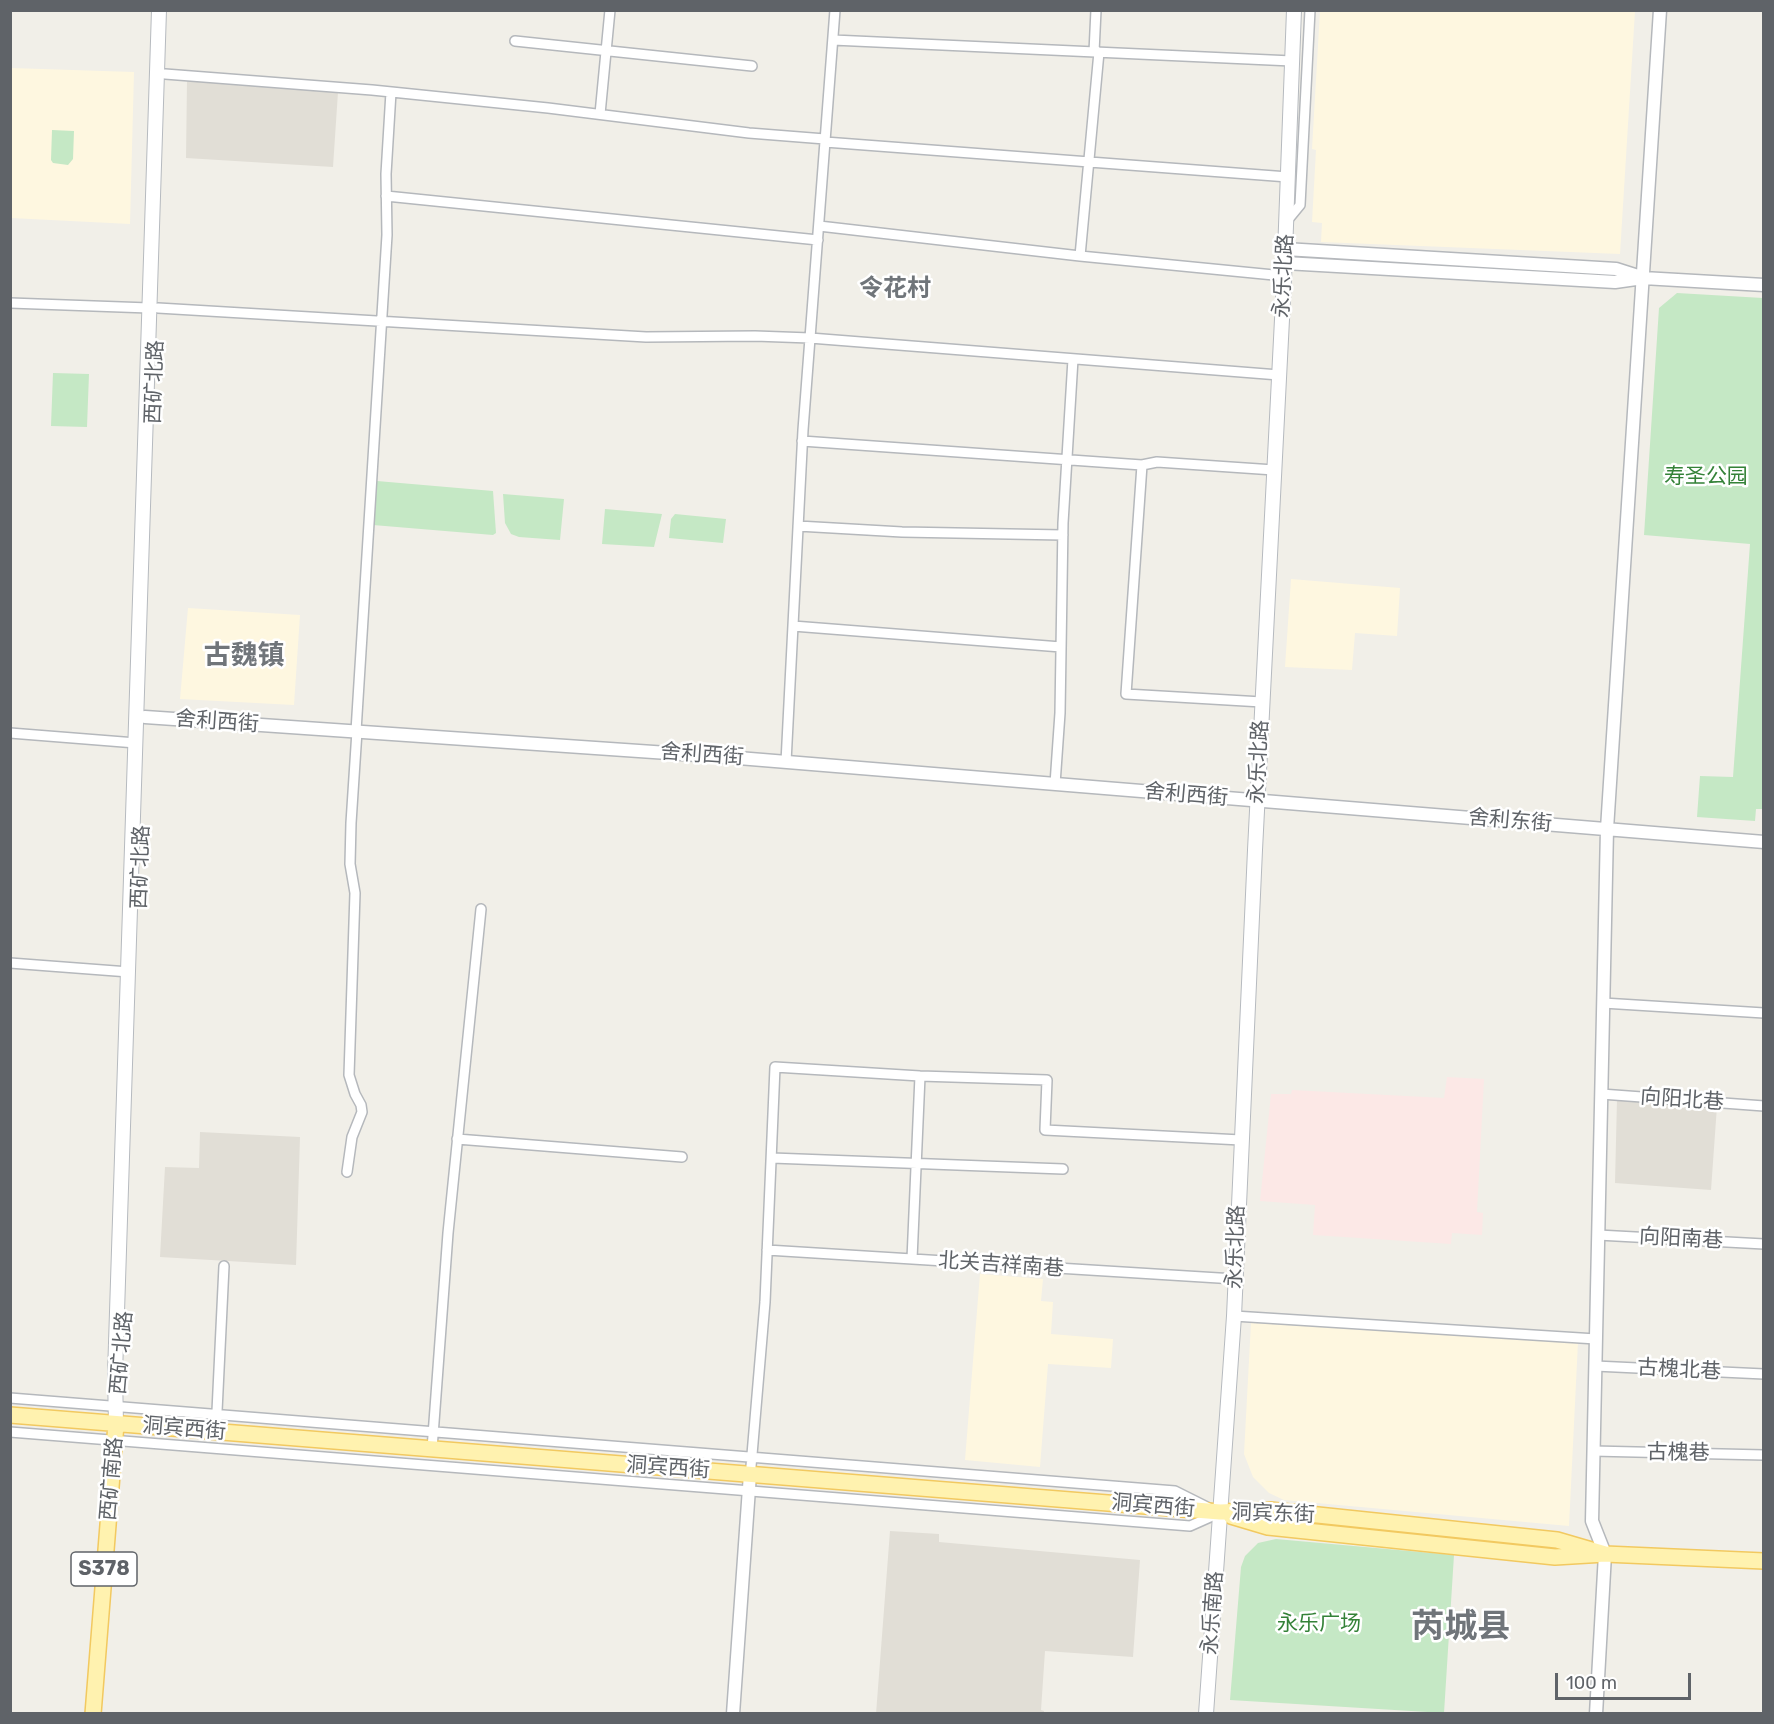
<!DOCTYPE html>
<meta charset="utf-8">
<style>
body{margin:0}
#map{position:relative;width:1774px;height:1724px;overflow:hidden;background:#f1efe8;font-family:Rubik,sans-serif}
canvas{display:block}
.frame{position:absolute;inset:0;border:12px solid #5f6368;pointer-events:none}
.scale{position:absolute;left:1555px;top:1673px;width:136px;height:27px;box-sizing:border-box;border:3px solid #5f6368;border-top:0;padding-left:8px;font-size:18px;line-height:21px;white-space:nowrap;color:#5f6368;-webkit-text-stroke:4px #fff;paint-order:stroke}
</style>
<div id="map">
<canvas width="1774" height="1724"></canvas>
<div class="frame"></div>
<div class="scale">100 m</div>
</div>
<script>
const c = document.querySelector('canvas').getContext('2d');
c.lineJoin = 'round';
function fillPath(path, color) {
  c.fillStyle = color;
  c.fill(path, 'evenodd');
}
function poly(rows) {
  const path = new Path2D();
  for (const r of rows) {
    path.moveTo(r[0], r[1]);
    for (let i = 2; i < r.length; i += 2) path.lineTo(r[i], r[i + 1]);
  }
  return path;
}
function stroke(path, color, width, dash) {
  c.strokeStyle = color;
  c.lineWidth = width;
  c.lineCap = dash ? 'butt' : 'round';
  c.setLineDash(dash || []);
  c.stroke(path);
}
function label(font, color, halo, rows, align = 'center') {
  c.font = font + ' Rubik,"Noto Sans SC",sans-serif';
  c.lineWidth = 5;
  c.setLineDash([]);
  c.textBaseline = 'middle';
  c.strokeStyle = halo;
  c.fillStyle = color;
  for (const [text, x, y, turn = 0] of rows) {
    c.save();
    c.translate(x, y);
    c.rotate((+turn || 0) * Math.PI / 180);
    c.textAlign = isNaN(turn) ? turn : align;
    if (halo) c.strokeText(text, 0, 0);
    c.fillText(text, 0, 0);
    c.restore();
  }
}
const commercial = poly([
 [1320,11,1635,11,1620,254,1321,242,1322,223,1312,222,1316,150,1312,149],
 [11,68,134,72,130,224,11,218],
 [1291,579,1400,588,1397,636,1355,633,1352,670,1285,667],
 [188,608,300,615,294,705,180,699],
 [980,1274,1043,1279,1041,1301,1053,1302,1051,1334,1113,1339,1111,1368,1048,1364,1040,1467,965,1460],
 [1251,1323,1578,1342,1569,1526,1284,1500,1269,1493,1253,1477,1244,1454]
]);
const education = poly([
 [187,81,338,92,333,167,186,158],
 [1617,1099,1717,1106,1711,1190,1615,1183],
 [200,1132,300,1137,296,1265,160,1257,165,1167,199,1168],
 [890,1531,939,1534,939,1542,1140,1560,1133,1657,1045,1651,1041,1710,1044,1711,1044,1713,876,1714]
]);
const medical = poly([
 [1447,1077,1484,1079,1477,1212,1483,1213,1482,1235,1452,1233,1451,1244,1313,1235,1315,1205,1260,1201,1271,1094,1291,1094,1292,1090,1444,1098]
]);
const green = poly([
 [52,130,74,131,73,159,68,165,53,163,51,160],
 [1677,293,1763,298,1764,809,1756,809,1755,821,1697,817,1700,776,1733,777,1750,544,1644,535,1659,308],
 [53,373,89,374,87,427,51,426],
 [377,481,493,491,496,533,493,535,373,525],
 [503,494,564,499,560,540,519,537,511,534,505,523],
 [605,509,662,514,654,547,602,544],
 [675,514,726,519,723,543,669,538,671,519],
 [1276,1539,1454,1555,1444,1713,1230,1700,1241,1567,1245,1556,1258,1543]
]);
const minor = poly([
 [833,40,1292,61],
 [515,41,752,66],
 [1094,52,1096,10],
 [165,74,372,90,548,108,749,133,825,139],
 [600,114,610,10],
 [825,142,1288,177],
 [386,196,818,240],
 [1286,222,1300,205,1310,10],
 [819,226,1080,256,1284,276],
 [1080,256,1099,52],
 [10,303,149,308],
 [158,308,646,337,755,336,810,338,1279,375],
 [802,441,1142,465,1157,462,1274,470],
 [1142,465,1126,694,1262,702],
 [798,526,902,532,1063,535],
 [793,626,1061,647],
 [356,731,387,235,386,174,391,92],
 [10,733,136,743],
 [786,762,803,430,835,10],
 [1055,784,1060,713,1063,523,1073,359],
 [10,963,129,972],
 [1603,1003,1764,1013],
 [1601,1094,1764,1106],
 [457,1139,682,1157],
 [772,1158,1063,1169],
 [347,1172,352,1137,362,1112,361,1105,355,1094,349,1075,355,893,350,864,351,823,357,731],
 [1598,1235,1764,1244],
 [767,1250,1235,1279],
 [912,1259,920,1076],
 [1234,1316,1596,1339],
 [1595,1366,1764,1374],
 [10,1398,1175,1491,1209,1508],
 [10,1432,1190,1526,1217,1514],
 [216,1432,224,1266],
 [432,1449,448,1233,481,909],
 [1593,1451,1764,1455],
 [750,1478,765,1302,775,1067,920,1076,1047,1080,1045,1130,1241,1140]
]);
const tertiary = poly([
 [1285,249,1616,269,1641,277],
 [1285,263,1615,282,1643,278,1764,285],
 [145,717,726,757,1764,842],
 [733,1714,750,1474],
 [1596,1714,1605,1554,1592,1521,1607,829,1660,10]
]);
const secondary = poly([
 [116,1424,115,1374,159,10],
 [1206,1714,1234,1316,1255,850,1284,280,1294,10]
]);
const primary = poly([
 [10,1415,1220,1512,1270,1510,1557,1540,1605,1554],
 [1231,1516,1268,1527,1555,1557,1605,1554,1764,1561],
 [93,1714,116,1424]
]);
const shields = [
 [104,1569,66]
];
const shieldNames = [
 ["S378",104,1569]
];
const streetNames = [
 ["永乐北路",1284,276,-87],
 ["西矿北路",155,382,-88],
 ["舍利西街",217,722,4],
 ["舍利西街",702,755,4],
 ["永乐北路",1259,762,-87],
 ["舍利西街",1186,795,5],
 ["舍利东街",1510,821,5],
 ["西矿北路",141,867,-88],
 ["向阳北巷",1682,1100,4],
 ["向阳南巷",1681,1239,3],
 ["永乐北路",1236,1247,-88],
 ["北关吉祥南巷",1001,1265,4],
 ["西矿北路",122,1353,-85],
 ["古槐北巷",1679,1370,3],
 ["洞宾西街",184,1429,5],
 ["古槐巷",1678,1453,1],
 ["洞宾西街",668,1468,4],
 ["西矿南路",112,1479,-85],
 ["洞宾西街",1153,1506,5],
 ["洞宾东街",1273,1514,2],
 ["永乐南路",1213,1613,-86]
];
const parkNames = [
 ["寿圣公园",1706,477],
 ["永乐广场",1319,1624]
];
const quarterNames = [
 ["令花村",895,289]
];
const districtNames = [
 ["古魏镇",244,656]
];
const townNames = [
 ["芮城县",1461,1627]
];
fillPath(commercial, '#fef7e0');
fillPath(education, '#e1ded6');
fillPath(medical, '#fce8e6');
fillPath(green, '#c5e8c5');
stroke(minor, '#b5b8bc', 12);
stroke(tertiary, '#b5b8bc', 15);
stroke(secondary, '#b6babf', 16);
stroke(primary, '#f2c960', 18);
stroke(minor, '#fff', 9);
stroke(tertiary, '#fff', 12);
stroke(secondary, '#fff', 14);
stroke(primary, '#fff2af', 15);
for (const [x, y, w] of shields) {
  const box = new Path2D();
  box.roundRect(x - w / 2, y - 17, w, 34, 4.5);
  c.fillStyle = '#fff';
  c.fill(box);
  stroke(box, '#5f6368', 1.5);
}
label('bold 20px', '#5f6368', null, shieldNames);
label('21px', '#5f6368', '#fff', streetNames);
label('21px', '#348238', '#fff', parkNames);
label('bold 24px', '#70757a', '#fff', quarterNames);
label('bold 27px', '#70757a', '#fff', districtNames);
label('bold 33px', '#70757a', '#fff', townNames);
</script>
